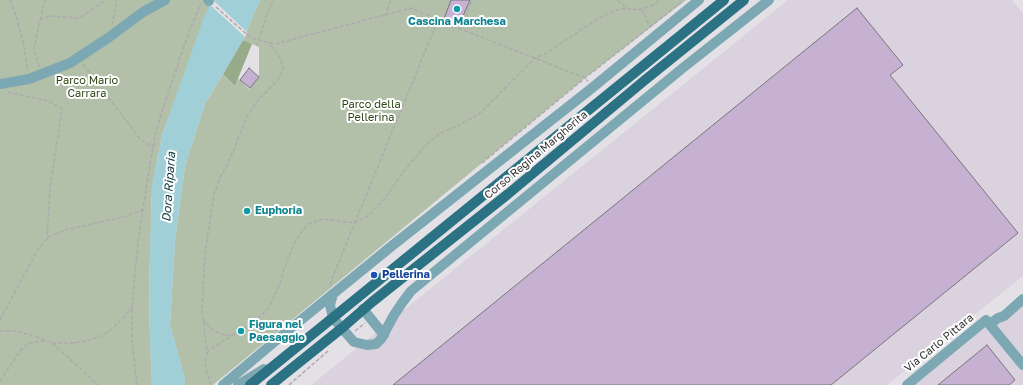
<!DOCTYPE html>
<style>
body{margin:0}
canvas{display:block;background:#e4e1e6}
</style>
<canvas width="1023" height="385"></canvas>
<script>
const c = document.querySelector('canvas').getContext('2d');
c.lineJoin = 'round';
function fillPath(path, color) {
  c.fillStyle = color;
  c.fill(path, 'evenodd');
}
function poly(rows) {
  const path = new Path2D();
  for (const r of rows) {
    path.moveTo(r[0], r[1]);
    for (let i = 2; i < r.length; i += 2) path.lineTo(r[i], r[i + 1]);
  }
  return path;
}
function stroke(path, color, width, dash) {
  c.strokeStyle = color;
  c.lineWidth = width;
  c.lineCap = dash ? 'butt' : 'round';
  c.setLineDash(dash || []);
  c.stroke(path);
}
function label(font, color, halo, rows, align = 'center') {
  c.font = font + ' "Golos Text",sans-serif';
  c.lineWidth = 4;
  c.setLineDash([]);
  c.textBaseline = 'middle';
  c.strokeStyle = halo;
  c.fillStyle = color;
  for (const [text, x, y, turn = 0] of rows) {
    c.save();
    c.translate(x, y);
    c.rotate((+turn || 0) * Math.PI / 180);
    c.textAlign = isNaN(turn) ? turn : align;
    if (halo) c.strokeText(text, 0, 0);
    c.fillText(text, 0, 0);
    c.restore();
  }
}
const built = poly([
 [788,0,1012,0,1023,13,1023,276,887,385,311,385],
 [1023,294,1023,385,913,385]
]);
const green = poly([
 [0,0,212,0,162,135,152,187,149,288,150,339,152,385,0,385],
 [260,0,686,0,585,78,213,385,185,385,185,380,170,324,175,240,185,166,205,104,223,74,235,86,238,79,240,80,249,89,259,77,259,47,243,40]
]);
const forest = poly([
 [243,40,252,44,235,86,223,74]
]);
const water = poly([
 [212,0,260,0,243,40,205,104,185,166,175,240,170,324,185,380,185,385,152,385,150,339,149,288,152,187,162,135,204,17]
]);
const pier = poly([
 [213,0,247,32,245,37,208,3]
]);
const building = poly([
 [451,0,470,0,459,25,444,19,451,0],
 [857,8,903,65,890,75,1018,233,831,385,393,385,857,8],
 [249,68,259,77,250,88,240,80,249,68],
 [987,345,1015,380,1009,385,938,385,987,345]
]);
const path = poly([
 [10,0,17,19,23,41,28,71],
 [618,0,624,6,631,10,642,9,655,4,659,0],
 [216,7,251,38,275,44,411,8,438,20,585,78,588,81],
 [642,9,650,27],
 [385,16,391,0],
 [40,20,45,0],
 [112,25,117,0],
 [461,28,472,0],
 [257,46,266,16,274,0],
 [83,64,141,140,153,147],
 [39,67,34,49,40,20,50,16,80,18,105,0],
 [8,92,48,101,62,108,50,189,47,239],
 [482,163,585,78,683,1],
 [331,285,331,281,438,20],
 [203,319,205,322,214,331,224,335,233,335,254,322,267,310,274,297,280,283,285,266,294,244,300,234,308,224,323,219,355,223,369,215,385,198,404,171,424,147,440,133,455,127,479,114,535,58,545,54,596,20,613,11,628,8],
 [0,320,38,249,49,237,65,230,123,217,143,210],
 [0,331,16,331,37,337,45,340],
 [355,331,365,323],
 [52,343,72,343,86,341,102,336,113,328,132,308],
 [207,353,209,350,233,335],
 [0,381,20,351,29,343,41,341,51,342,98,385],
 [137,385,132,341,132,307,138,241,148,177,155,136,161,114,190,29,201,4],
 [210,385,210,383,207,372,205,361,207,353,202,311,205,254,214,194,220,178,226,167,233,152,246,118,258,100,278,80,282,72,283,68,280,58,269,43],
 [289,385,328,351]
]);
const minor = poly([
 [208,0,209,1],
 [0,84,29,79,70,63,108,38,143,12,165,0],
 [333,294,330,305,333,318,354,342,367,345,376,344,381,339,394,315,402,303,411,291,684,67,769,0],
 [363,309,384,335],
 [990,324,998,318,1004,316,1023,299],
 [223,385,285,333,393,245,592,88,699,0],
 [238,385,264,369],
 [907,385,986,320,1023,365]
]);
const major = poly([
 [250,385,724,0],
 [271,385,342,328,372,302,508,194,645,80,744,0]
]);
const markers = [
 [457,9,4,"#0f9aa8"],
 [247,211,4,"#0f9aa8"],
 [374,275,4,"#1a4fb4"],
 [241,331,4,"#0f9aa8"]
];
const cultureNames = [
 ["Cascina Marchesa",457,22,"center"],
 ["Euphoria",255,211],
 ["Figura nel",249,325],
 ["Paesaggio",249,338]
];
const parkNames = [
 ["Parco Mario",87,81],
 ["Carrara",87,94],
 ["Parco della",371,105],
 ["Pellerina",371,118]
];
const streetNames = [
 ["Corso Regina Margherita",536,155,-40],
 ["Via Carlo Pittara",939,343,-39]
];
const transitNames = [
 ["Pellerina",382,275]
];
const waterNames = [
 ["Dora Riparia",169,187,-86]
];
fillPath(built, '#dad2de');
fillPath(green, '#b2bfa9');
fillPath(forest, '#97aa89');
fillPath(water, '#a0cfd8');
fillPath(pier, '#e4e1e6');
fillPath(building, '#c6b1d2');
stroke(building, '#79767b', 1);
stroke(path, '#acaaae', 1.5, [4, 2]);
stroke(minor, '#7ca8b4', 10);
stroke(major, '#2b7384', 10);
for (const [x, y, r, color] of markers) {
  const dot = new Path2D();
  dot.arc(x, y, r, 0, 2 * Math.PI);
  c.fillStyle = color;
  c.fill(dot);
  stroke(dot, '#fff', 1.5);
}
label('bold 11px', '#0d838f', '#fff', cultureNames, 'left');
label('11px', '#2e4716', '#fff', parkNames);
label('11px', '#343335', '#fff', streetNames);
label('bold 11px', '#164399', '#fff', transitNames, 'left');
label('italic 12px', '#0e3a41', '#fff', waterNames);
</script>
